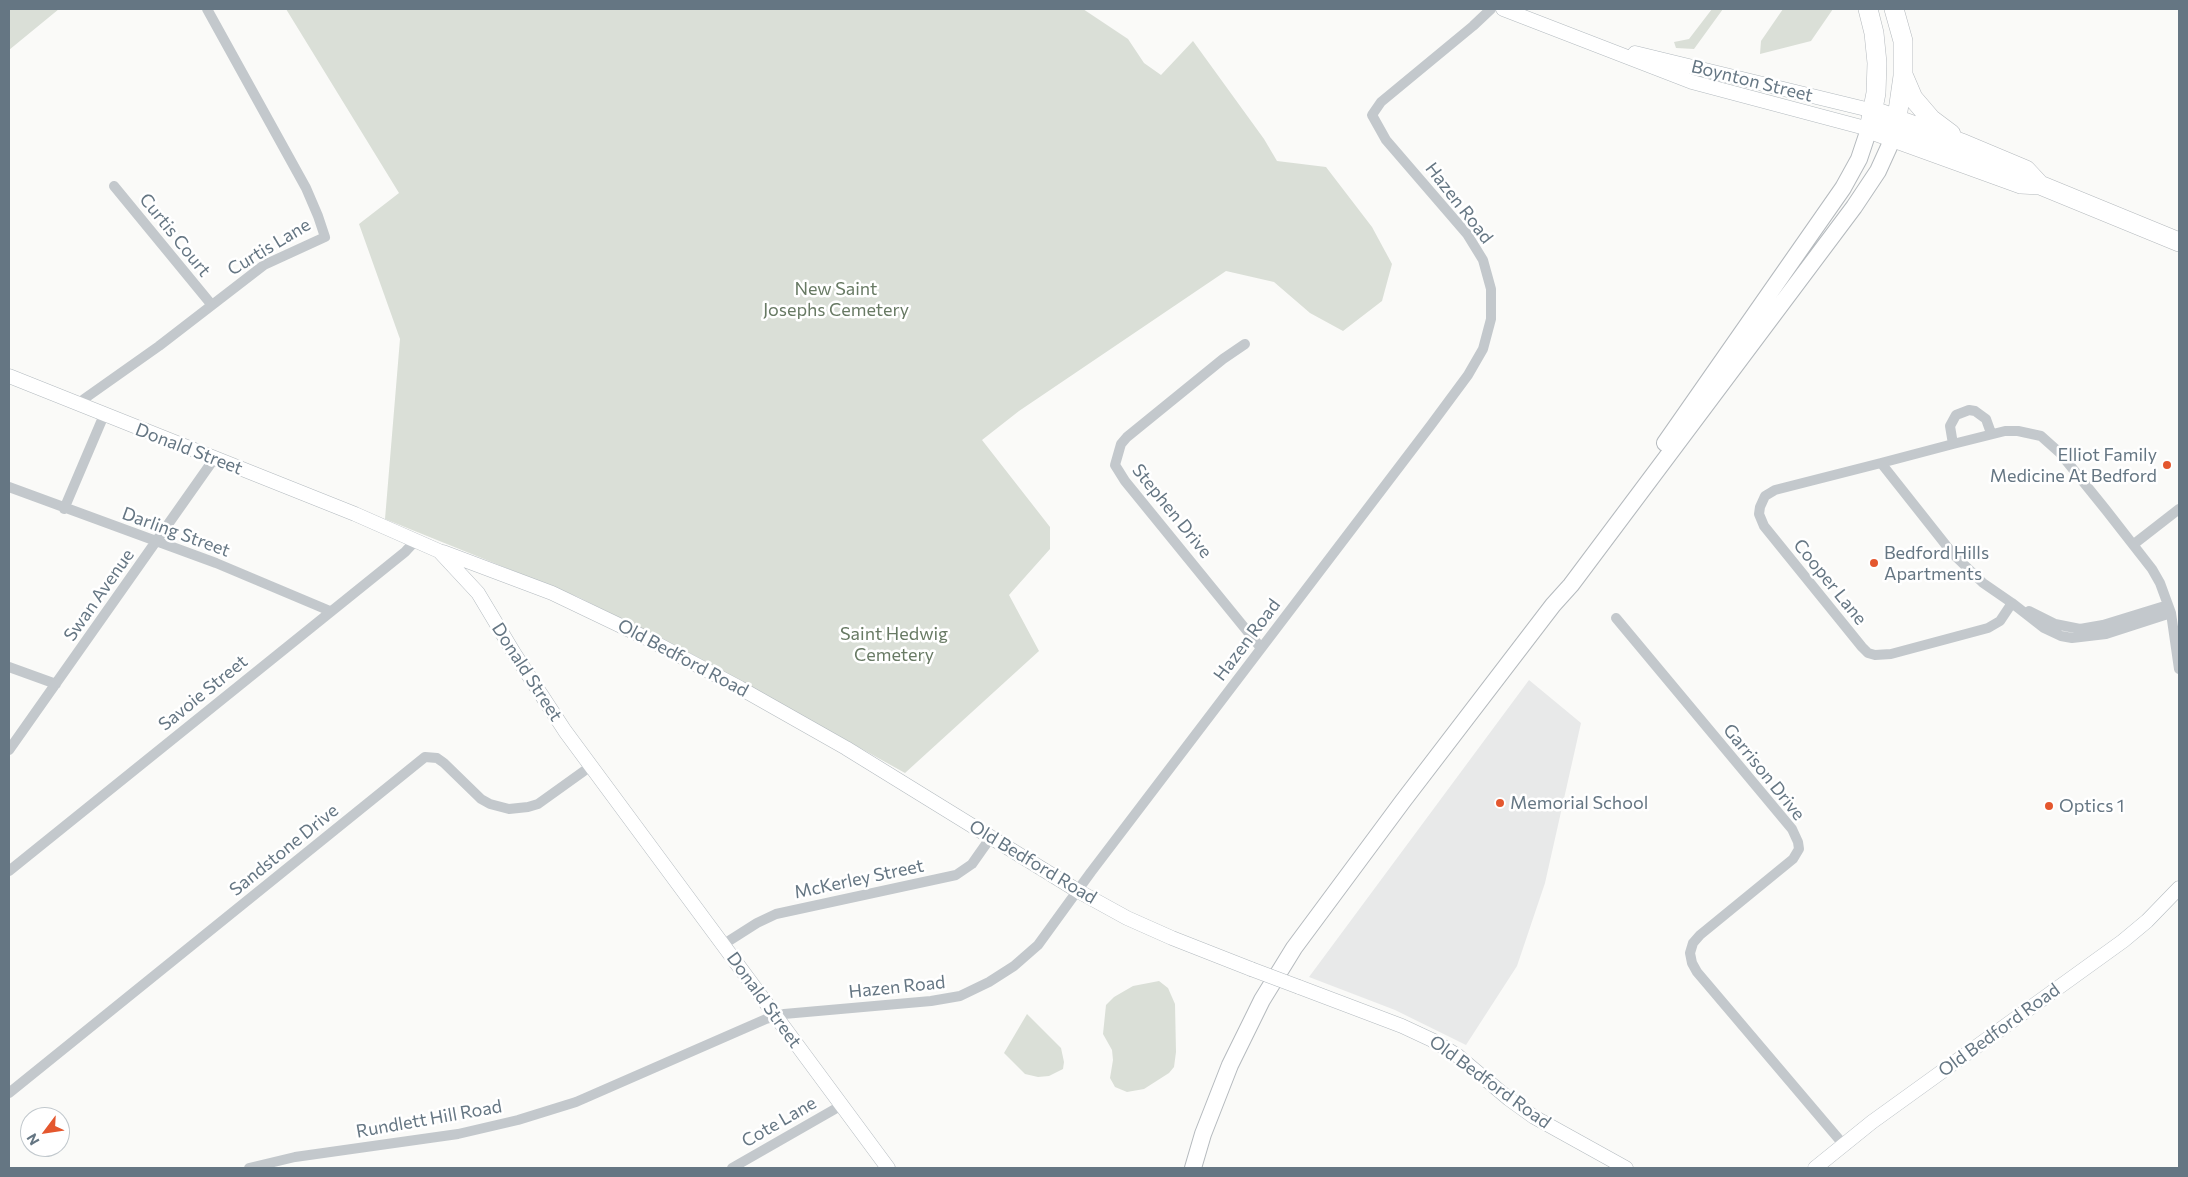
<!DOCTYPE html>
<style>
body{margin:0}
#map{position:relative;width:2188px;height:1177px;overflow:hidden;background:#fafaf8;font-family:Commissioner,sans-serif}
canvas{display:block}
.frame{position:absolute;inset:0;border:10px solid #657683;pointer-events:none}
.north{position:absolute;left:20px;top:1107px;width:50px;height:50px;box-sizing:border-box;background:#fff;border:1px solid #c1c8cd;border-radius:50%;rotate:239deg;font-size:14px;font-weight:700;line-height:20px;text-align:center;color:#657683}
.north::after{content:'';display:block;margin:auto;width:18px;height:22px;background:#e4572e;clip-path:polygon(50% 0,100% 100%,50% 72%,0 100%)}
</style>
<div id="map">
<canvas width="2188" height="1177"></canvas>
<div class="frame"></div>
<div class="north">N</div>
</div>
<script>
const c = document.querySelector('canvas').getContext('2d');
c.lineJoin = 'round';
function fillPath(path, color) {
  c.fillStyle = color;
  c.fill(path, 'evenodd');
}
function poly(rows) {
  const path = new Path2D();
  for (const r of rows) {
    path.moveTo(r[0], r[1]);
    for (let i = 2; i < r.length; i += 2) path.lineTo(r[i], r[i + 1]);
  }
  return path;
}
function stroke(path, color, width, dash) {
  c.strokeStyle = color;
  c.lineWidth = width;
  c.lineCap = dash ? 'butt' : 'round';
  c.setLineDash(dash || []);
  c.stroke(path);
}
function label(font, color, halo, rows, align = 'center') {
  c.font = font + ' Commissioner,sans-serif';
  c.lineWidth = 5;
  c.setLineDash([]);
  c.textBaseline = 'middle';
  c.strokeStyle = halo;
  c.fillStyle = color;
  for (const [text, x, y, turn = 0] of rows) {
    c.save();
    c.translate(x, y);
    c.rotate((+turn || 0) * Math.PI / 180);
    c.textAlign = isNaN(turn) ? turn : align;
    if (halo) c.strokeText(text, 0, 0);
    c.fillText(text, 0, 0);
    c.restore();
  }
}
const built = poly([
 [1529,680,1581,723,1545,883,1517,966,1466,1045,1395,1010,1309,977]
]);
const green = poly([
 [9,9,59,9,9,50],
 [286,9,1083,9,1128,39,1144,63,1161,75,1193,41,1264,139,1277,161,1326,167,1372,227,1392,264,1382,301,1343,331,1310,313,1274,282,1226,271,1019,411,982,440,1050,527,1050,549,1009,595,1039,651,905,773,697,657,578,597,385,519,400,339,359,224,399,193],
 [1712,9,1723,9,1694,49,1676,48,1674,42,1689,39],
 [1783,9,1833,9,1811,41,1760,54,1761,41],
 [1159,981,1168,988,1175,1004,1176,1052,1174,1067,1169,1073,1144,1089,1127,1092,1115,1087,1110,1078,1113,1060,1112,1050,1103,1034,1106,1005,1114,997,1133,986],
 [1027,1014,1061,1048,1064,1062,1063,1069,1049,1076,1038,1077,1025,1074,1004,1053]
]);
const street = poly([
 [114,186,211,304],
 [1245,344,1223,359,1127,437,1121,444,1115,465,1125,481,1261,648],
 [79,405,84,399,159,346,264,265,325,237,318,216,306,188,207,9],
 [1991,433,1986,419,1975,411,1969,410,1956,415,1950,426,1953,444,2005,431,2018,431,2041,436,2060,453,2106,510,2152,569,2160,583,2171,613,2179,669],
 [1953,444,1881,463,1953,554,1983,583,2012,603,2044,628,2061,636,2072,638,2106,634,2171,613],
 [1881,463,1775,490,1765,496,1760,507,1759,514,1764,526,1862,647,1868,653,1875,655,1891,654,1988,628,2000,621,2012,603],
 [9,487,216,563,330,611],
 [64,509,104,415],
 [2134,544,2179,509],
 [2029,611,2055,624,2080,629,2103,625,2168,605],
 [1616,618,1792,829,1798,842,1799,849,1793,859,1700,935,1693,943,1690,953,1692,963,1697,972,1843,1144],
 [9,667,56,684],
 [9,750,214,459],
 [9,871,405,552,416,540],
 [724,944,757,923,776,914,956,875,972,864,991,837],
 [9,1093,425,757,437,758,444,763,481,799,490,804,509,809,528,807,538,804,591,766],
 [249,1168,295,1157,458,1134,518,1120,576,1102,766,1019,784,1014,931,1001,960,996,989,982,1014,966,1038,945,1091,872,1431,425,1468,375,1483,349,1491,319,1491,289,1483,260,1467,234,1386,140,1372,115,1381,102,1473,26,1491,9],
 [732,1168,842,1105]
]);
const secondary = poly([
 [1503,9,1692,82,1869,129],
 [1635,53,1874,111],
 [9,376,355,514,439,551,478,593,514,653,565,731,888,1168],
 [443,552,552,593,644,637,740,688,846,748,1078,891,1127,918,1172,938,1251,969],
 [1299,987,1402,1026,1432,1040,1458,1056,1509,1099,1534,1117,1626,1168],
 [1815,1168,1872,1122,2123,941,2147,921,2179,888]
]);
const primary = poly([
 [1665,443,1843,188,1859,159,1869,129],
 [1193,1168,1203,1134,1230,1065,1262,1000,1294,948,1403,801,1553,605,1571,585,1854,207,1878,171,1893,138]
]);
const highway = poly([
 [1868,9,1874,33,1877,63,1876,93,1869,129,2021,184,2040,185,2179,242],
 [1894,9,1903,41,1903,76,1895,132],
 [1904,77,1913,98,1931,119,1951,134],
 [1874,111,1964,144,2026,170,2040,185]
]);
const secondaryBridge = poly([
 [1251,969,1299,987]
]);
const markers = [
 [2167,465,5,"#e4572e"],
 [1874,563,5,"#e4572e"],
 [1500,803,5,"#e4572e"],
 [2049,806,5,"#e4572e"]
];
const streetNames = [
 ["Boynton Street",1752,81,14],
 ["Hazen Road",1459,203,52],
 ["Curtis Court",175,235,51],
 ["Curtis Lane",269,247,-31],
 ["Donald Street",189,449,21],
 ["Stephen Drive",1172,511,51],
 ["Darling Street",176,532,20],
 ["Cooper Lane",1830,582,51],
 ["Swan Avenue",99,595,-55],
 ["Hazen Road",1247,640,-53],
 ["Old Bedford Road",683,658,28],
 ["Donald Street",527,672,57],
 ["Savoie Street",203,693,-39],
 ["Garrison Drive",1764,772,51],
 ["Sandstone Drive",284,850,-39],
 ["Old Bedford Road",1033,862,31],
 ["McKerley Street",859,879,-12],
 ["Hazen Road",897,987,-6],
 ["Donald Street",764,1000,54],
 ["Old Bedford Road",1999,1030,-36],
 ["Old Bedford Road",1490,1082,36],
 ["Rundlett Hill Road",429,1119,-10],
 ["Cote Lane",779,1122,-30]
];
const parkNames = [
 ["New Saint",836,289],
 ["Josephs Cemetery",836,310],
 ["Saint Hedwig",894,634],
 ["Cemetery",894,655]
];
const poiNames = [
 ["Elliot Family",2157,455,"right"],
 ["Medicine At Bedford",2157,476,"right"],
 ["Bedford Hills",1884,553],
 ["Apartments",1884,574],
 ["Memorial School",1510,803],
 ["Optics 1",2059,806]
];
fillPath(built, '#e8e9e9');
fillPath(green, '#dadfd7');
stroke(secondary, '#b3babf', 15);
stroke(primary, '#b5babe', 18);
stroke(highway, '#b4b9bd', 20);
stroke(street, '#c3c8cc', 10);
stroke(secondary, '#fff', 14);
stroke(primary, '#fff', 16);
stroke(highway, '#fff', 19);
stroke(secondaryBridge, '#b3babf', 15, []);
stroke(secondaryBridge, '#fff', 14);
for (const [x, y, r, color] of markers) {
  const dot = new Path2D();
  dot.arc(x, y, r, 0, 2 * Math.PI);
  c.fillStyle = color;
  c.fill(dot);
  stroke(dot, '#fff', 2);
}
label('18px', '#657683', '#fff', streetNames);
label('18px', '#687a64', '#fff', parkNames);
label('18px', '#657683', '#fff', poiNames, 'left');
</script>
